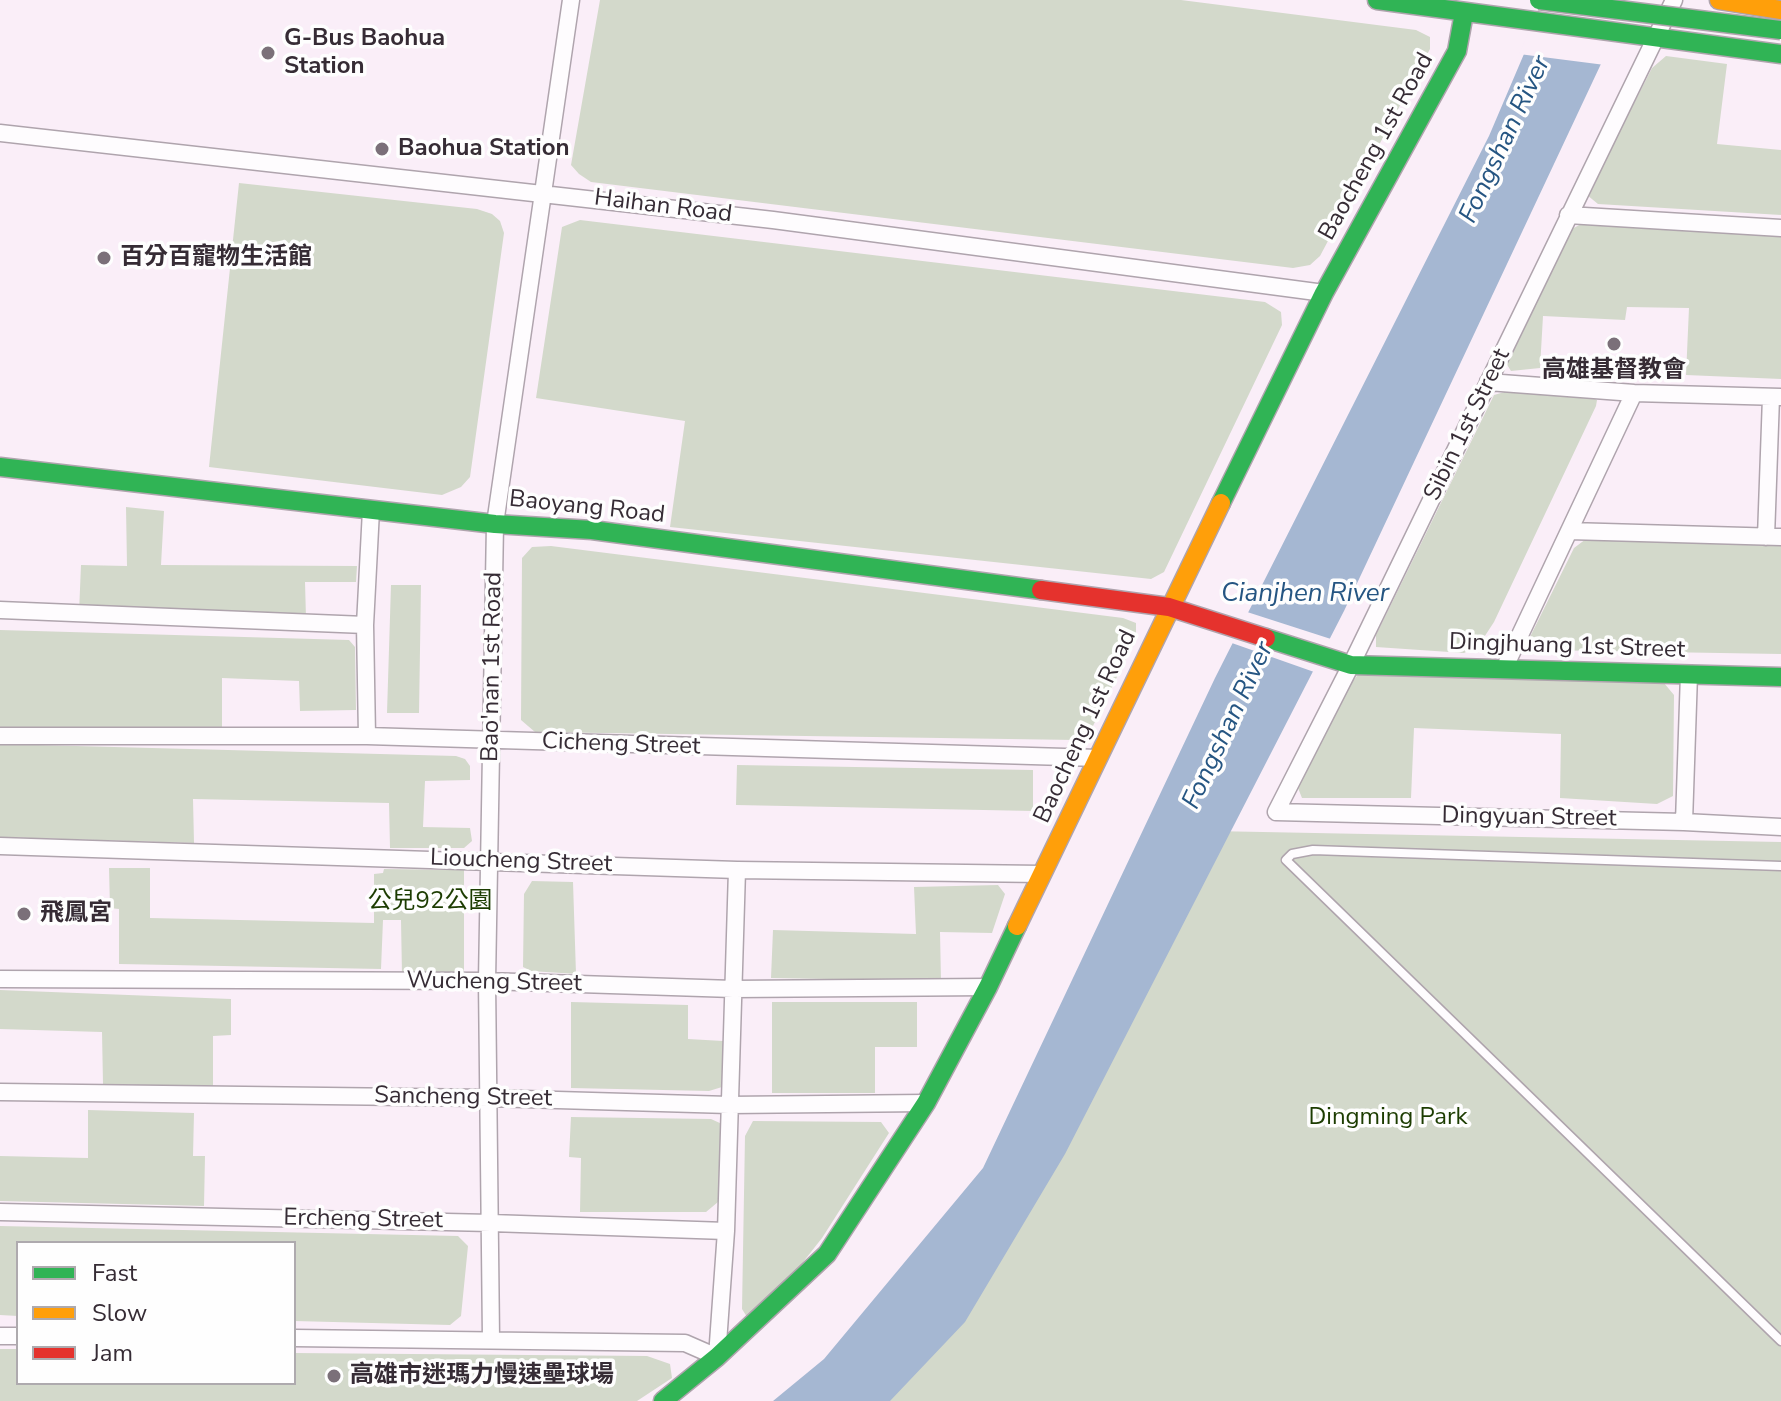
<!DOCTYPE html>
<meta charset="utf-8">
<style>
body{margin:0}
#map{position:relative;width:1781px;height:1401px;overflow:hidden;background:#faeef8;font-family:"Nunito Sans",sans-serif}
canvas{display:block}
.legend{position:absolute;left:16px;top:1241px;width:280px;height:144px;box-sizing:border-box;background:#fefefe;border:2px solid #aeaaae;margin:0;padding:10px 14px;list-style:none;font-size:24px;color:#362c35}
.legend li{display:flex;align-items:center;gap:16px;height:40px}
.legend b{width:40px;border:2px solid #aeaaae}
</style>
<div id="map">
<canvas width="1781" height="1401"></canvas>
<ul class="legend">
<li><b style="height:10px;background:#30b455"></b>Fast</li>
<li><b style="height:10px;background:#ff9f0a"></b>Slow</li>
<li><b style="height:10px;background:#e5322d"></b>Jam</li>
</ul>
</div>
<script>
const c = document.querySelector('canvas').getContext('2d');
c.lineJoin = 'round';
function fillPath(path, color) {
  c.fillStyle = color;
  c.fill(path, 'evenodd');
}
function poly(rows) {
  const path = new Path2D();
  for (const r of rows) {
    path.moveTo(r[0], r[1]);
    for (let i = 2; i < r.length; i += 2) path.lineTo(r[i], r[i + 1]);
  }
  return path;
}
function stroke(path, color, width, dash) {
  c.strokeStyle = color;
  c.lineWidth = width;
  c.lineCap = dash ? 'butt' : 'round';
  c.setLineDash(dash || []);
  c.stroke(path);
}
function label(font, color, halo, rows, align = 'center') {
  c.font = font + ' "Nunito Sans","Noto Sans TC",sans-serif';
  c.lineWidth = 7;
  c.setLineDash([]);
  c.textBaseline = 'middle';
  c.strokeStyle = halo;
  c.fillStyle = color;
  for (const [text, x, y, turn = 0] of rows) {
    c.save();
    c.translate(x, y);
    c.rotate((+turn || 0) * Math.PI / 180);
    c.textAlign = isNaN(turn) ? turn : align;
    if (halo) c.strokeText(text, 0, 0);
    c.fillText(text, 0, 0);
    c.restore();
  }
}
const green = poly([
 [600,0,1181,0,1416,30,1430,37,1430,49,1320,256,1310,265,1293,268,591,182,579,174,571,165],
 [1666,56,1727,64,1717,144,1781,150,1781,215,1598,204,1587,195,1652,68],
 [239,183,477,209,492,214,500,221,504,233,470,477,461,487,442,495,209,467],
 [580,220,1265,302,1281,312,1282,325,1164,572,1151,579,670,527,685,421,536,398,562,227],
 [1583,223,1781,236,1781,379,1686,375,1689,308,1627,307,1625,320,1543,316,1540,368,1511,371,1506,363,1570,230],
 [1508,391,1585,394,1597,400,1596,406,1494,622,1479,645,1464,653,1376,647,1376,635,1494,395],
 [126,507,164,511,161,565,357,566,356,582,305,582,306,618,79,613,81,565,127,566],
 [1586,539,1781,544,1781,654,1538,650,1527,643,1574,548],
 [551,546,1123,618,1136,623,1136,638,1091,730,1076,740,535,732,521,720,522,558,532,547],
 [391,585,421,585,419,713,387,713],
 [0,630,349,640,355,647,356,710,300,711,299,681,222,678,222,728,0,728],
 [1360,672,1664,683,1674,695,1673,796,1657,804,1560,798,1561,734,1414,728,1411,798,1302,798,1298,788,1349,686],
 [0,744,456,756,465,759,470,766,470,780,425,781,423,827,470,828,472,841,464,848,390,848,389,803,193,799,194,843,0,837],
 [737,765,1033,770,1033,811,736,805],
 [1211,831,1781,842,1781,1401,888,1401],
 [109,868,150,868,150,918,374,923,374,874,383,873,384,869,464,870,464,975,402,975,401,920,383,920,381,969,119,964,119,909,110,908],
 [532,881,573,882,576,974,531,971,523,967,524,894],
 [998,885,1005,894,992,933,940,932,941,981,771,978,773,930,916,934,914,887],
 [0,990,231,999,231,1035,213,1036,213,1087,103,1084,102,1032,0,1029],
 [571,1002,688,1005,688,1039,723,1041,722,1087,709,1091,571,1088],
 [772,1002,917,1002,917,1047,875,1047,875,1093,772,1093],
 [88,1110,194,1113,193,1156,205,1156,204,1206,0,1201,0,1156,88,1158],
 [571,1117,711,1119,722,1124,718,1202,706,1212,580,1212,581,1158,569,1157],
 [753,1121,881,1122,889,1133,822,1238,774,1299,747,1317,742,1309,745,1136],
 [0,1226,458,1236,468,1246,461,1316,450,1325,294,1321,294,1243,18,1243,18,1316,0,1315],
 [0,1349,18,1349,18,1383,294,1383,294,1353,647,1356,670,1364,672,1378,637,1401,0,1401]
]);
const water = poly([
 [1547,0,1631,0,1344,611,1065,1154,965,1322,890,1401,773,1401,824,1359,983,1168,1215,678,1489,136]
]);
const pier = poly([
 [1543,0,1635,0,1605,65,1519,54],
 [1244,611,1334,640,1317,673,1229,642]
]);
const lane = poly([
 [1781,866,1313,850,1292,854,1286,860,1781,1341]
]);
const street = poly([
 [1674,0,1351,665,1276,812,1684,822,1781,827],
 [0,133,773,220,1324,293],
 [1568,215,1781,228],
 [1488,382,1634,393,1781,397],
 [1569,531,1781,537],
 [1766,537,1771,397],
 [0,610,365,625],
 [1504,669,1634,393],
 [0,736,367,736,1098,758],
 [367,736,365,625,371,510],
 [1684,822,1689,674],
 [0,846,737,870,1042,874],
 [0,979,487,981,733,989,988,987],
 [0,1092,489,1098,729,1105,926,1103],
 [0,1212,491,1223,726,1231],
 [0,1336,18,1336],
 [294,1338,685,1343,717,1357,726,1231,737,870],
 [491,1339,487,981,495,524,571,0]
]);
const fast = poly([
 [1377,0,1781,54],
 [0,467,495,524,592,530,1041,590],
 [1221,503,1324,293,1457,51,1464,13],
 [1266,638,1351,665,1781,677],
 [663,1401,717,1357,827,1254,926,1103,988,987,1017,926]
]);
const slow = poly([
 [1719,0,1781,10],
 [1017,926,1221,503]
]);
const jam = poly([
 [1041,590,1169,607,1266,638]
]);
const fastBridge = poly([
 [1539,0,1781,30]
]);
const markers = [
 [268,53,8,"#7b7079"],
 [382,149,8,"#7b7079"],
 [104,258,8,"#7b7079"],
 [1614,344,8,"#7b7079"],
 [24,914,8,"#7b7079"],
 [334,1376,8,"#7b7079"]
];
const poiNames = [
 ["G-Bus Baohua",284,39],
 ["Station",284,67],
 ["Baohua Station",398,149],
 ["百分百寵物生活館",120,258],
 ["高雄基督教會",1614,371,"center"],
 ["飛鳳宮",40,914],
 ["高雄市迷瑪力慢速壘球場",350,1376]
];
const streetNames = [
 ["Baocheng 1st Road",1377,147,-61],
 ["Haihan Road",663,207,7],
 ["Sibin 1st Street",1468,425,-64],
 ["Baoyang Road",587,508,6],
 ["Dingjhuang 1st Street",1567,647,2],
 ["Bao'nan 1st Road",493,667,-89],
 ["Baocheng 1st Road",1086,727,-65],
 ["Cicheng Street",621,745,2],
 ["Dingyuan Street",1529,818,1],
 ["Lioucheng Street",521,862,2],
 ["Wucheng Street",494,983,1],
 ["Sancheng Street",463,1098,1],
 ["Ercheng Street",363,1220,1]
];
const parkNames = [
 ["公兒92公園",430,902],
 ["Dingming Park",1388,1118]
];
const waterNames = [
 ["Fongshan River",1506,140,-65],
 ["Cianjhen River",1305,595],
 ["Fongshan River",1229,726,-65]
];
fillPath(green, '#d3d9cb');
fillPath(water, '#a5b7d2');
fillPath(pier, '#faeef8');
stroke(lane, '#afa4ad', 11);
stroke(street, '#afa4ad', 19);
stroke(fast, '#afa4ad', 21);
stroke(slow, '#afa4ad', 21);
stroke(jam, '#afa4ad', 21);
stroke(lane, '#fefcfe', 8);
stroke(street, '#fefcfe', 16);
stroke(fast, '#30b455', 18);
stroke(slow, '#ff9f0a', 18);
stroke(jam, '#e5322d', 18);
stroke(fastBridge, '#afa4ad', 21, []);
stroke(fastBridge, '#30b455', 18);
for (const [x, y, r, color] of markers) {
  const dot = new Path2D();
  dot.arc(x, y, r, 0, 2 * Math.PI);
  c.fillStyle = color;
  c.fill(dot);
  stroke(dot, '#fefefe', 3);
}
label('bold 24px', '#362c35', '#fefefe', poiNames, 'left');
label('24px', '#362c35', '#fefefe', streetNames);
label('24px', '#1c3c01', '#fefefe', parkNames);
label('italic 26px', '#255582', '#fefefe', waterNames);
</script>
